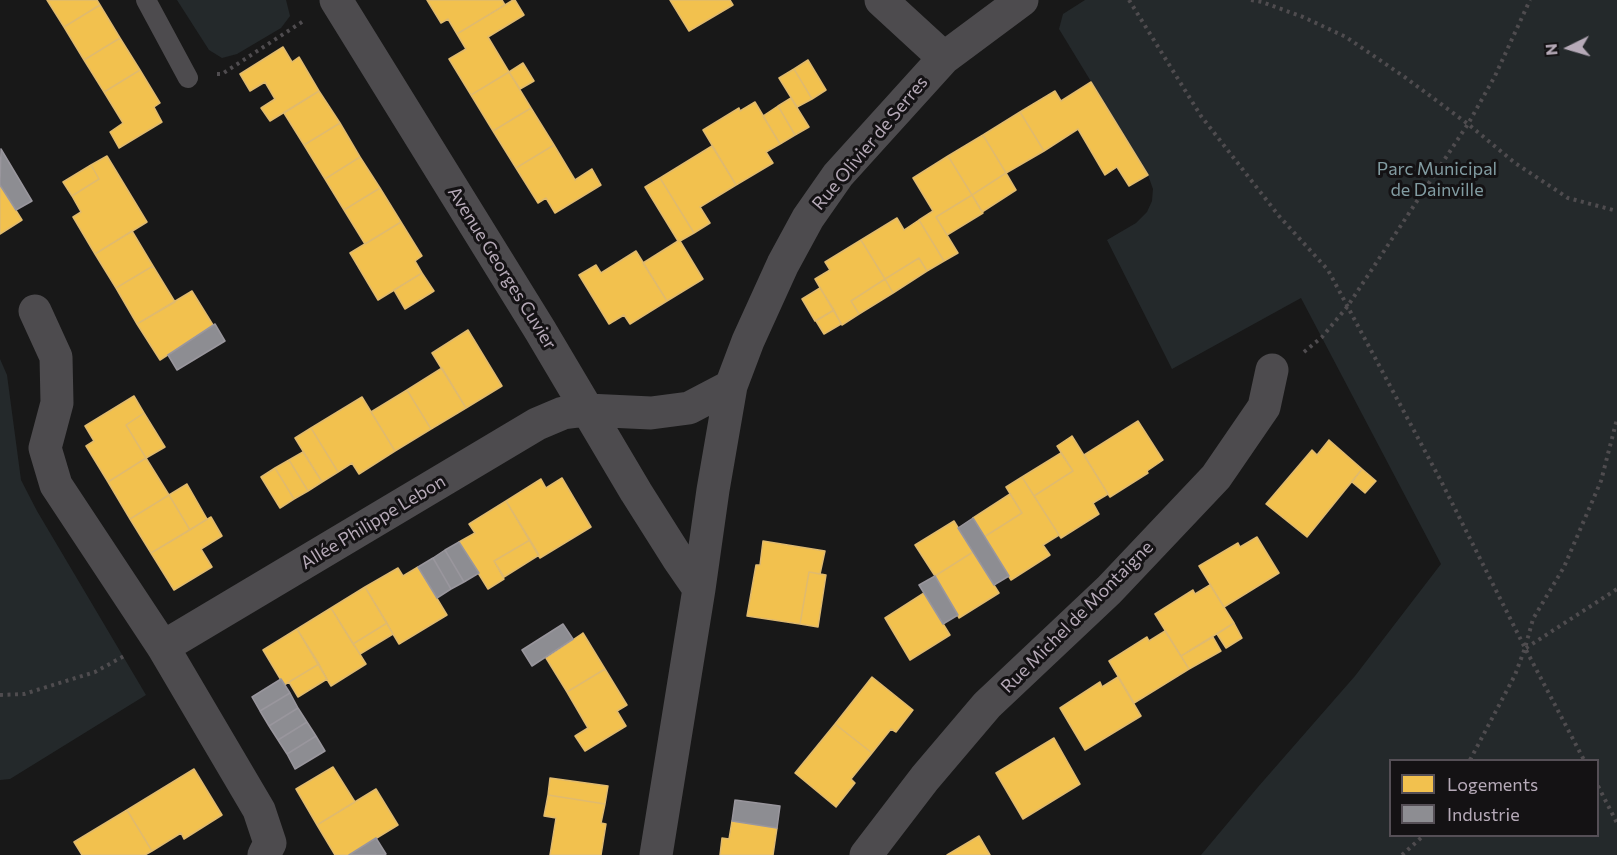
<!DOCTYPE html>
<meta charset="utf-8">
<style>
body{margin:0}
#map{position:relative;width:1617px;height:855px;overflow:hidden;background:#181818;font-family:Commissioner,sans-serif}
canvas{display:block}
.legend{position:absolute;left:1389px;top:759px;width:210px;height:78px;box-sizing:border-box;background:#141214;border:2px solid #554f56;margin:0;padding:8px 10px;list-style:none;font-size:18px;color:#b6aab8}
.legend li{display:flex;align-items:center;gap:12px;height:30px}
.legend b{width:30px;border:2px solid #554f56}
.north{position:absolute;left:1539px;top:18px;width:60px;height:60px;-webkit-text-stroke:4px #141214;paint-order:stroke;rotate:265deg;font-size:16px;font-weight:700;line-height:24px;text-align:center;color:#b6aab8}
.north::after{content:'';display:block;margin:auto;width:21px;height:27px;background:#b6aab8;clip-path:polygon(50% 0,100% 100%,50% 72%,0 100%)}
</style>
<div id="map">
<canvas width="1617" height="855"></canvas>
<ul class="legend">
<li><b style="height:16px;background:#f2c14e"></b>Logements</li>
<li><b style="height:16px;background:#8d8d92"></b>Industrie</li>
</ul>
<div class="north">N</div>
</div>
<script>
const c = document.querySelector('canvas').getContext('2d');
c.lineJoin = 'round';
function fillPath(path, color) {
  c.fillStyle = color;
  c.fill(path, 'evenodd');
}
function poly(rows) {
  const path = new Path2D();
  for (const r of rows) {
    path.moveTo(r[0], r[1]);
    for (let i = 2; i < r.length; i += 2) path.lineTo(r[i], r[i + 1]);
  }
  return path;
}
function stroke(path, color, width, dash) {
  c.strokeStyle = color;
  c.lineWidth = width;
  c.lineCap = dash ? 'butt' : 'round';
  c.setLineDash(dash || []);
  c.stroke(path);
}
function label(font, color, halo, rows, align = 'center') {
  c.font = font + ' Commissioner,sans-serif';
  c.lineWidth = 6;
  c.setLineDash([]);
  c.textBaseline = 'middle';
  c.strokeStyle = halo;
  c.fillStyle = color;
  for (const [text, x, y, turn = 0] of rows) {
    c.save();
    c.translate(x, y);
    c.rotate((+turn || 0) * Math.PI / 180);
    c.textAlign = isNaN(turn) ? turn : align;
    if (halo) c.strokeText(text, 0, 0);
    c.fillText(text, 0, 0);
    c.restore();
  }
}
const green = poly([
 [177,0,286,0,290,16,281,28,237,54,222,58,209,50],
 [1085,0,1617,0,1617,855,1201,855,1258,787,1355,676,1441,564,1301,298,1172,369,1107,240,1136,223,1147,212,1152,201,1153,189,1148,175,1059,29,1063,14],
 [1390,760,1598,760,1598,836,1390,836],
 [0,359,7,375,21,480,37,511,146,695,10,779,0,780]
]);
const homes = poly([
 [47,0,97,0,100,5,64,27,47,0],
 [427,0,502,0,505,5,457,34,448,19,441,23,427,0],
 [513,0,515,0,524,15,488,37,509,72,471,95,449,59,466,49,457,34,513,0],
 [670,0,730,0,733,5,689,31,670,0],
 [100,5,120,38,84,60,64,27,100,5],
 [120,38,140,70,104,92,84,60,120,38],
 [283,47,292,62,299,57,319,91,270,121,261,108,275,99,265,82,250,91,240,74,283,47],
 [808,60,826,90,812,99,794,69,808,60],
 [523,63,534,81,520,89,509,72,523,63],
 [794,69,812,99,797,107,779,78,794,69],
 [140,70,160,103,154,107,162,122,119,148,110,132,123,123,104,92,140,70],
 [509,72,531,108,493,131,471,95,509,72],
 [1091,82,1148,175,1129,186,1117,167,1105,175,1078,129,1044,151,1020,112,1055,91,1061,101,1091,82],
 [319,91,340,123,304,145,284,113,319,91],
 [791,98,809,127,795,135,778,106,791,98],
 [755,102,780,144,766,152,773,163,736,185,703,130,739,108,740,111,755,102],
 [778,106,795,135,780,144,763,116,778,106],
 [531,108,554,145,516,168,493,131,531,108],
 [1020,112,1044,151,1006,173,983,135,1020,112],
 [340,123,360,157,325,179,304,145,340,123],
 [983,135,1006,173,972,195,948,156,983,135],
 [554,145,575,180,592,169,601,185,555,213,546,198,538,203,516,168,554,145],
 [712,146,736,185,700,207,710,223,694,233,660,178,712,146],
 [107,156,147,222,95,254,73,217,81,212,72,196,99,179,91,165,107,156],
 [948,156,972,195,936,217,958,253,944,261,919,220,933,211,913,178,948,156],
 [360,157,380,188,344,210,325,179,360,157],
 [91,165,99,179,72,196,63,182,91,165],
 [1006,173,1016,190,982,212,972,195,1006,173],
 [660,178,694,233,680,241,703,279,667,301,643,263,678,241,645,187,660,178],
 [0,185,22,220,0,234,0,185],
 [380,188,401,222,365,244,344,210,380,188],
 [972,195,983,213,947,235,936,217,972,195],
 [897,218,904,230,919,220,944,261,927,271,919,258,885,279,861,240,897,218],
 [401,222,422,256,415,261,422,273,378,300,350,253,401,222],
 [132,231,153,266,116,288,95,254,132,231],
 [861,240,885,279,851,301,859,314,842,325,815,279,830,270,825,262,861,240],
 [636,251,667,301,630,324,624,315,609,324,579,275,596,265,601,273,636,251],
 [919,258,927,271,893,293,885,279,919,258],
 [153,266,175,302,137,324,116,288,153,266],
 [422,273,434,291,405,309,394,290,422,273],
 [885,279,893,293,859,314,851,301,885,279],
 [820,288,834,310,815,321,802,299,820,288],
 [192,291,213,325,160,360,137,324,192,291],
 [834,310,841,324,824,334,816,321,834,310],
 [468,330,502,386,466,408,432,353,468,330],
 [442,368,466,408,431,429,407,390,442,368],
 [407,390,431,429,395,451,371,412,407,390],
 [134,396,144,413,126,425,146,458,108,482,86,446,94,441,85,426,134,396],
 [362,397,395,451,359,474,352,463,338,472,311,428,362,397],
 [144,413,165,447,146,458,126,425,144,413],
 [1138,421,1163,460,1147,471,1148,473,1110,497,1084,455,1138,421],
 [311,428,338,472,322,482,295,438,311,428],
 [1072,436,1108,494,1093,503,1099,514,1061,538,1034,496,1073,471,1057,446,1072,436],
 [1329,440,1362,469,1307,537,1266,504,1312,450,1317,455,1329,440],
 [303,452,322,482,308,491,289,460,303,452],
 [1061,453,1073,471,1034,496,1022,477,1061,453],
 [146,458,169,495,130,519,108,482,146,458],
 [289,460,308,491,294,499,275,468,289,460],
 [275,468,294,499,280,508,261,477,275,468],
 [1362,469,1376,481,1365,493,1352,482,1362,469],
 [1022,477,1059,535,1043,545,1050,555,1011,580,984,537,1022,513,1006,487,1022,477],
 [562,478,591,527,540,558,506,501,541,479,546,488,562,478],
 [187,484,207,519,190,530,169,495,187,484],
 [1010,494,1022,513,984,537,973,518,1010,494],
 [169,495,190,530,151,553,130,519,169,495],
 [506,501,530,540,494,561,504,579,488,589,459,542,475,533,469,524,506,501],
 [211,517,222,536,201,549,212,567,174,590,151,553,211,517],
 [954,521,973,552,935,576,915,545,954,521],
 [1257,537,1279,573,1224,607,1199,566,1238,543,1240,547,1257,537],
 [530,540,539,555,504,577,494,561,530,540],
 [763,541,825,551,820,574,809,572,800,624,747,616,756,565,760,565,763,541],
 [973,552,999,593,959,618,935,576,973,552],
 [418,567,447,615,399,644,365,587,398,568,403,576,418,567],
 [809,572,826,575,818,627,800,624,809,572],
 [1210,585,1234,623,1181,656,1155,614,1193,590,1195,594,1210,585],
 [365,587,387,623,353,644,331,608,365,587],
 [924,593,950,635,910,660,885,618,924,593],
 [331,608,366,664,331,686,297,629,331,608],
 [387,623,393,634,360,654,353,644,387,623],
 [1234,623,1242,638,1226,648,1217,634,1234,623],
 [297,629,319,664,284,685,263,650,297,629],
 [1165,631,1189,669,1134,703,1109,661,1147,637,1149,641,1165,631],
 [583,633,605,669,567,692,546,658,583,633],
 [1213,637,1221,651,1189,669,1181,656,1213,637],
 [319,664,327,679,298,697,289,682,319,664],
 [605,669,627,705,617,711,626,726,585,751,575,736,588,728,567,692,605,669],
 [872,677,913,710,896,732,891,729,872,753,835,724,872,677],
 [1118,677,1141,716,1085,750,1060,708,1100,682,1102,687,1118,677],
 [835,724,872,753,851,779,855,783,836,807,795,773,835,724],
 [1054,738,1080,784,1023,819,996,773,1054,738],
 [333,767,355,802,317,825,296,789,333,767],
 [194,769,222,815,184,839,181,833,152,851,127,810,194,769],
 [550,778,608,786,605,804,548,795,550,778],
 [376,789,398,825,349,855,335,855,317,825,376,789],
 [548,795,605,804,601,823,606,824,601,855,550,855,556,818,544,816,548,795],
 [127,810,152,851,145,855,82,855,74,842,127,810],
 [732,821,777,828,773,855,720,855,722,838,729,839,732,821],
 [979,836,990,855,947,855,979,836]
]);
const industry = poly([
 [1,149,32,201,16,210,0,185,1,149],
 [215,324,225,341,177,370,168,355,215,324],
 [973,518,1009,576,994,585,958,528,973,518],
 [459,542,479,573,464,582,445,550,459,542],
 [445,550,464,582,451,589,433,558,445,550],
 [433,558,451,589,437,598,418,567,433,558],
 [935,576,958,615,943,624,919,585,935,576],
 [563,624,573,639,532,666,522,650,563,624],
 [281,679,290,693,260,711,252,697,281,679],
 [290,693,298,708,269,726,260,711,290,693],
 [298,708,307,722,278,740,269,726,298,708],
 [307,722,316,736,287,754,278,740,307,722],
 [316,736,325,751,295,769,287,754,316,736],
 [735,800,780,806,777,828,732,821,735,800],
 [376,838,386,854,384,855,349,855,376,838]
]);
const path = poly([
 [1129,0,1201,116,1279,216,1328,270,1441,481,1525,648,1584,760],
 [1251,0,1262,2,1303,17,1346,37,1406,78,1468,124,1515,163,1568,198,1617,211],
 [217,74,222,74,305,20],
 [1304,352,1322,337,1347,307,1468,124,1495,76,1530,0],
 [1526,648,1617,589],
 [0,695,24,694,95,672,124,656],
 [1470,760,1515,675,1525,648,1533,619,1564,567,1601,481,1617,419],
 [1598,786,1617,823],
 [1402,855,1423,836]
]);
const service = poly([
 [146,0,188,78]
]);
const minor = poly([
 [336,0,540,330,636,492,679,560,699,589],
 [881,0,944,58],
 [35,311,56,357,57,403,45,448,56,485,163,647,259,810,270,843,264,855],
 [163,647,537,424,563,413,587,410,651,413,689,408,731,386],
 [656,855,699,589,713,490,731,386,748,341,783,264,808,218,838,175,944,58,1022,0],
 [866,855,925,778,987,705,1109,590,1216,477,1264,407,1272,370]
]);
const streetNames = [
 ["Rue Olivier de Serres",870,143,-50],
 ["Avenue Georges Cuvier",502,268,58],
 ["Allée Philippe Lebon",373,522,-31],
 ["Rue Michel de Montaigne",1077,617,-45]
];
const parkNames = [
 ["Parc Municipal",1437,169],
 ["de Dainville",1437,190]
];
fillPath(green, '#24292b');
fillPath(homes, '#f2c14e');
stroke(homes, '#e0ba6e', 1.5);
fillPath(industry, '#8d8d92');
stroke(industry, '#99969d', 1.5);
stroke(path, '#4f4c4f', 4, [3, 4.5]);
stroke(service, '#4d4b4e', 20);
stroke(minor, '#4d4b4e', 33);
label('18px', '#b6aab8', '#141214', streetNames);
label('18px', '#829ca2', '#141214', parkNames);
</script>
